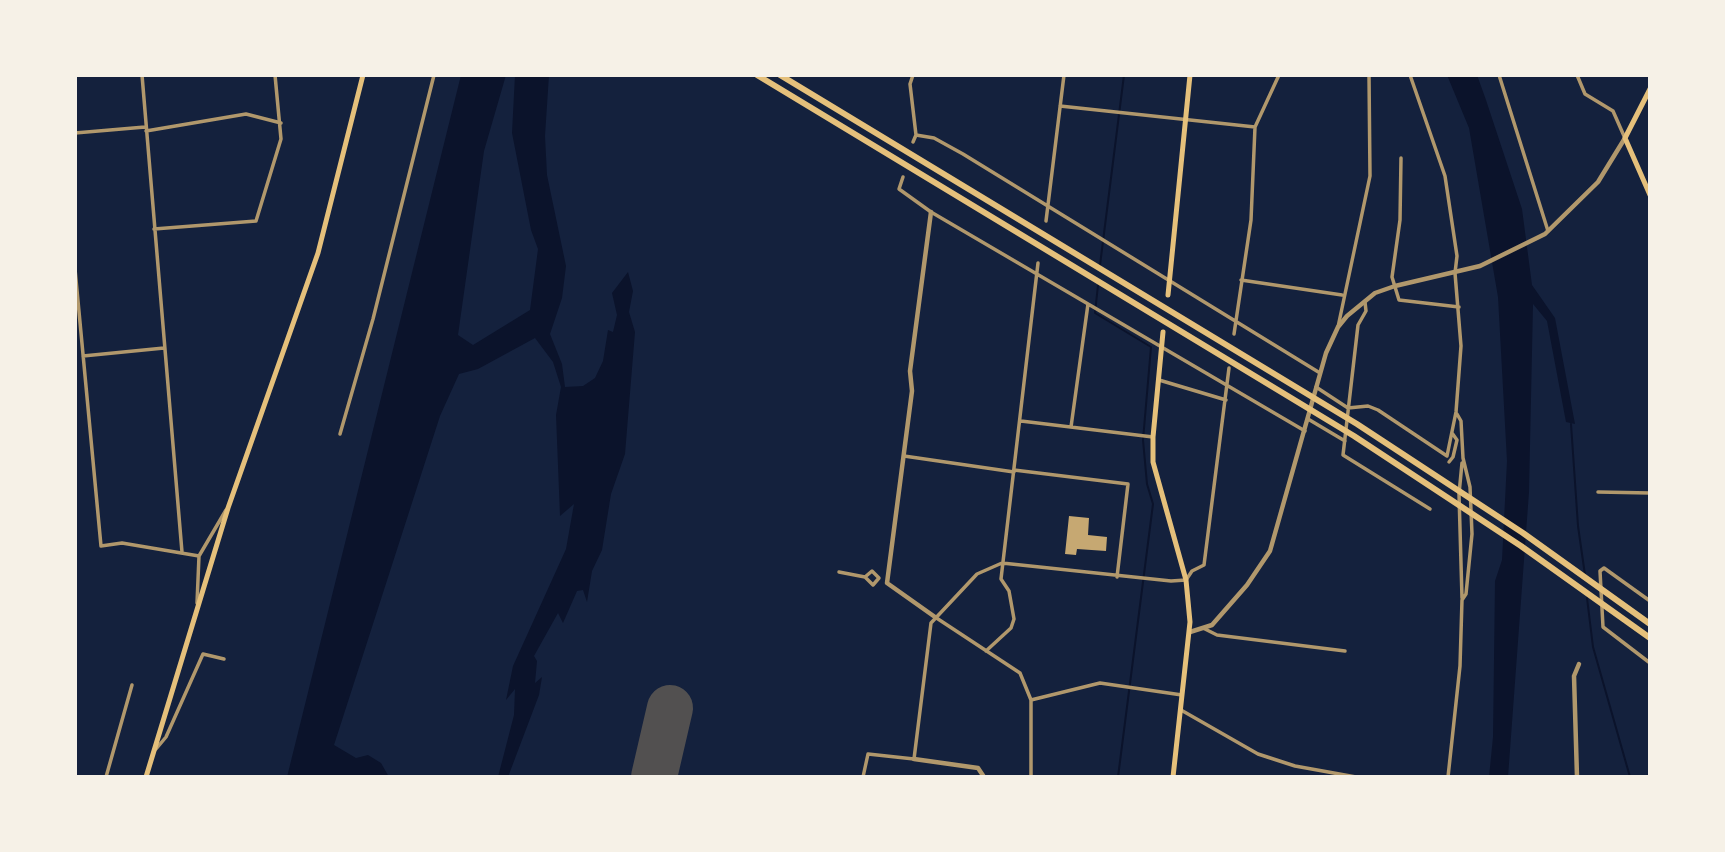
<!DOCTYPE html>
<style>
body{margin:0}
#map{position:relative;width:1725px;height:852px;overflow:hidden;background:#14213d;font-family:"Archivo Narrow",sans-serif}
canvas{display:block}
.frame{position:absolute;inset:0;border:77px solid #f6f1e7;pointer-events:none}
</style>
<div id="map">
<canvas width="1725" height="852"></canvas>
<div class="frame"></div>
</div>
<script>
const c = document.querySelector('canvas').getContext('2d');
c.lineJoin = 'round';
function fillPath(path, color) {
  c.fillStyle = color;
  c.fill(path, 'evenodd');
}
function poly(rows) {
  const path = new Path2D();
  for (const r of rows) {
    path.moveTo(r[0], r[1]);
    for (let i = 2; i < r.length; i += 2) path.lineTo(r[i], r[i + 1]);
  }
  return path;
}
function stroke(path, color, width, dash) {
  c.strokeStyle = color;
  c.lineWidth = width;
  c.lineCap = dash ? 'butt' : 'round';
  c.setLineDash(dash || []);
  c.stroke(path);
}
const water = poly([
 [461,75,506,75,484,151,458,335,473,345,530,310,538,249,531,230,512,133,515,75,549,75,545,136,547,175,566,266,562,298,550,334,562,364,565,387,583,386,595,378,603,361,608,330,613,332,617,315,612,293,628,272,633,291,629,312,635,332,625,454,611,494,602,550,592,571,587,602,583,590,577,591,563,623,558,613,534,656,537,661,535,683,542,677,539,695,508,777,498,777,514,715,515,689,506,700,513,666,566,549,574,504,560,516,556,415,561,387,553,362,535,338,478,369,459,374,440,416,334,745,356,758,368,755,381,763,389,777,287,777],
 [1447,75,1477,75,1486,100,1522,209,1532,285,1555,318,1575,424,1566,422,1547,321,1533,304,1529,492,1508,777,1489,777,1493,737,1495,581,1502,560,1507,461,1498,297,1469,128]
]);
const stream = poly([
 [1100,265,1124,75],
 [1098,285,1095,313,1151,347,1143,440,1147,484,1153,504,1118,777],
 [1571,424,1578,526,1585,575],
 [1587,598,1593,647,1630,777]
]);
const runway = poly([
 [654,777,670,708]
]);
const building = poly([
 [1069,516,1089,518,1088,535,1107,537,1106,551,1077,549,1076,555,1065,554]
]);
const minor = poly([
 [142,75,182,552],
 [913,75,910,84,916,135,913,142],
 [1499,75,1548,231],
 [1577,75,1585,94,1613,111,1624,136],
 [1060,106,1255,127],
 [146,131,246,114,281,123],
 [75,133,145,127],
 [916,135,934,138,963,154,1320,373],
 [1401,158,1400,220,1392,277,1399,300,1459,307],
 [903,177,899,189,931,212,1305,431],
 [1046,221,1064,75],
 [154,229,256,221,281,139,275,75],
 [75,269,101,546,122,543,199,556],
 [1241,280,1342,295],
 [1365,302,1366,311,1358,325,1343,455,1430,509],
 [1338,327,1370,176,1369,75],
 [1234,334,1251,220,1255,127,1279,75],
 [83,356,164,348],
 [1159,380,1226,400],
 [1316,387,1348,408,1368,406,1378,410,1447,456,1456,412,1461,346,1455,273,1457,256,1445,176,1410,75],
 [1308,419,1345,441],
 [1021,421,1153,437],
 [1071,427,1088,304],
 [340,434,373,319,434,75],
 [904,456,1014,472],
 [1449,462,1453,457,1457,440,1452,433],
 [1014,470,1128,484,1117,577],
 [1598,492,1650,493],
 [839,572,865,577,873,585,879,578,872,571,865,577],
 [1462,598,1459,494,1462,463],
 [1650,601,1604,568,1600,571,1603,627,1650,663],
 [197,603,199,556,226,510],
 [935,617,1020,673,1031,700,1031,777],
 [1203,628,1217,635,1345,651],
 [986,651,1011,628,1014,619,1009,591,1001,579,1038,263],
 [1031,700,1100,683,1182,695],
 [1181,710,1258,754,1295,766,1356,777],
 [156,749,166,737,203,654,224,659],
 [106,777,132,685],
 [863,777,868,754,914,759,931,623,977,574,1002,563,1171,581,1186,580,1192,571,1204,565,1229,368],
 [1448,777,1460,666,1462,600,1466,594,1472,534,1470,487,1463,458,1461,421,1457,414]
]);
const tertiary = poly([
 [931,212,910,371,912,391,887,583,935,617],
 [1190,632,1212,625,1247,585,1270,551,1326,353,1338,327,1347,316,1375,293,1395,286,1480,266,1545,234,1598,182,1625,138],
 [914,759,978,768,984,777],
 [1577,777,1574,676,1579,664]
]);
const primary = poly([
 [1650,89,1625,138,1650,195],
 [1168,295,1190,75],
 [1163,332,1153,437,1153,462,1186,580,1190,622,1173,777],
 [146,777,228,508,318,253,363,75]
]);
const motorway = poly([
 [757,75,1354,436,1521,546,1650,638],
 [780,75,1357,424,1523,533,1650,624]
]);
fillPath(water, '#0b132b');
stroke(stream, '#0b132b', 2);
stroke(runway, '#525050', 46);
fillPath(building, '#c6a872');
stroke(minor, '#b1986c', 3.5);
stroke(tertiary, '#b1986c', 4.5);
stroke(primary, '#e5c07b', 5);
stroke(motorway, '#e5c07b', 6);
</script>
